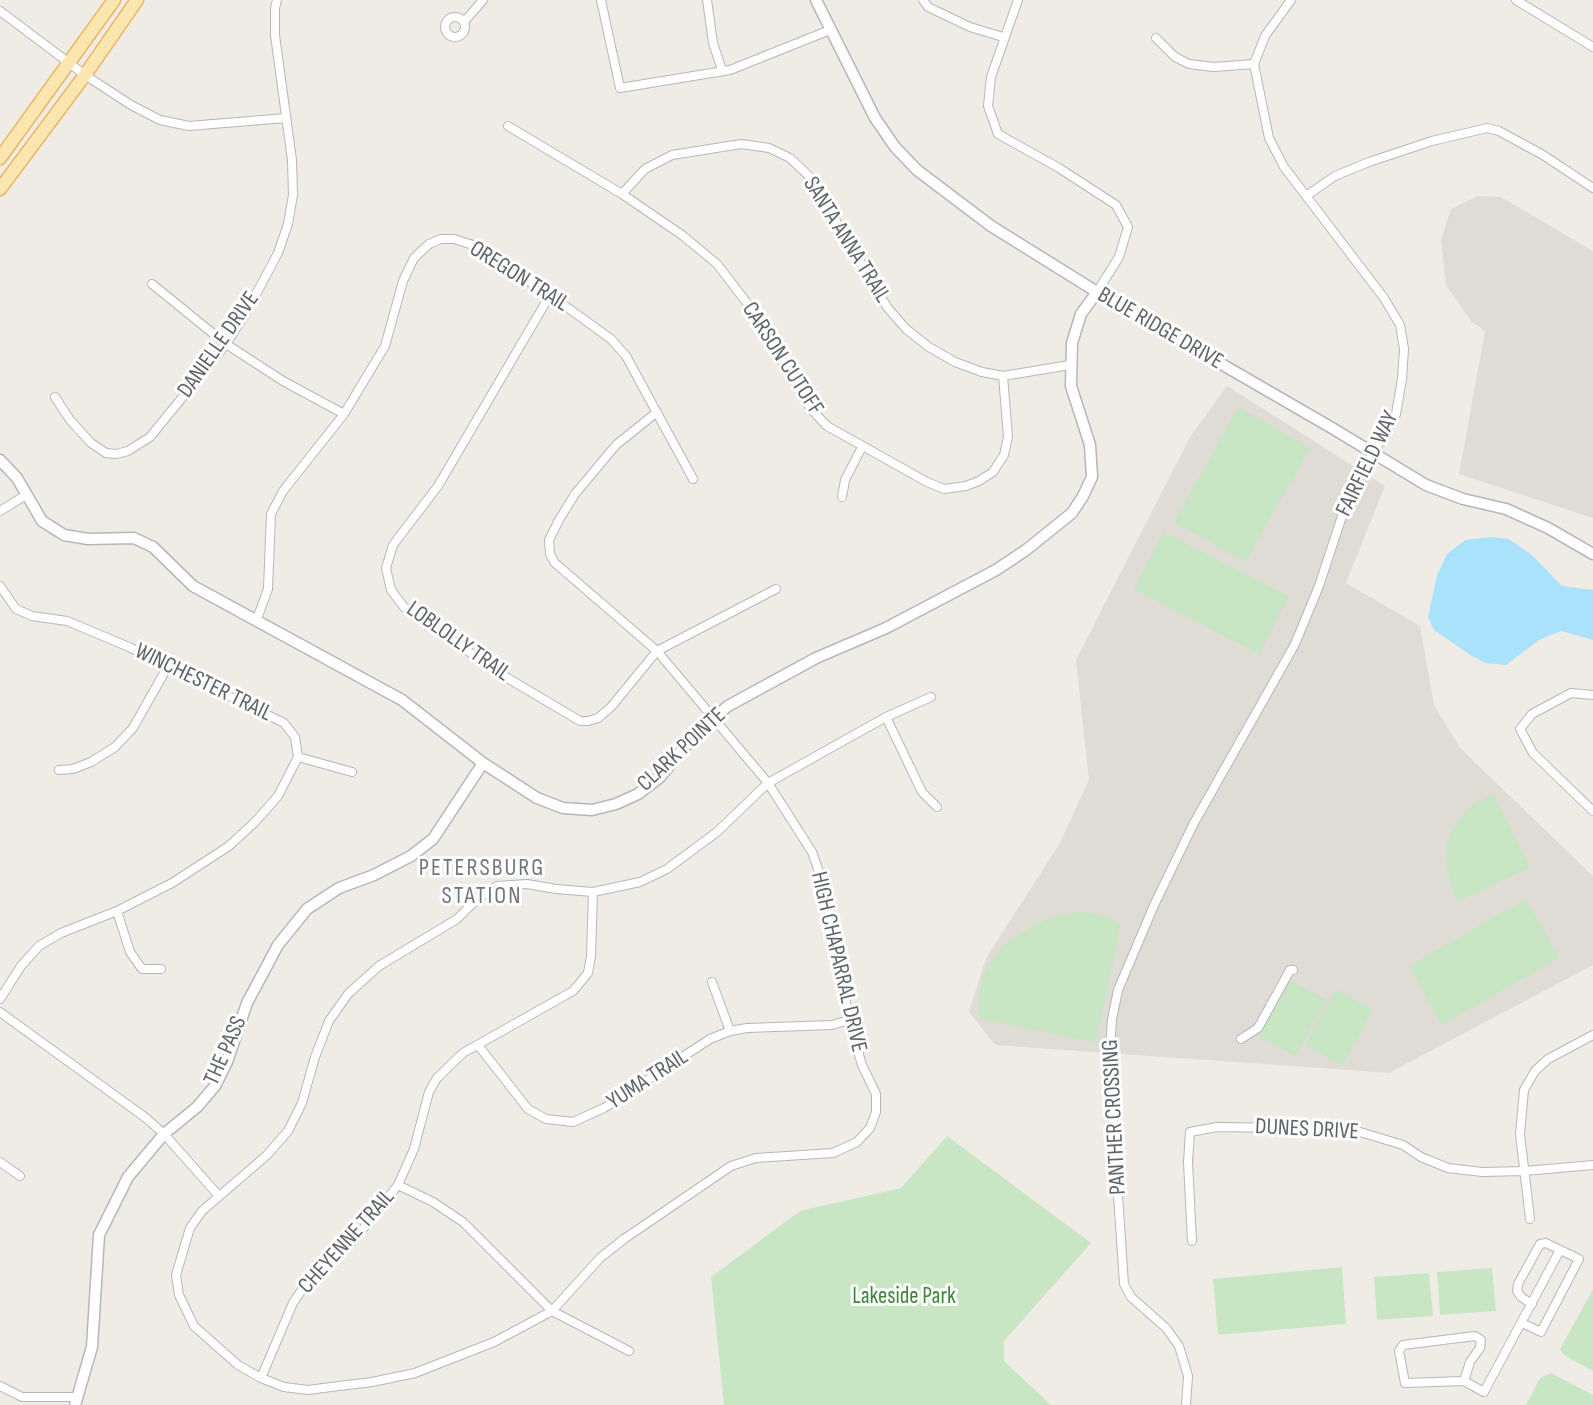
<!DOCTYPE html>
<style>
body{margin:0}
canvas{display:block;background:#efece6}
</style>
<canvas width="1593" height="1405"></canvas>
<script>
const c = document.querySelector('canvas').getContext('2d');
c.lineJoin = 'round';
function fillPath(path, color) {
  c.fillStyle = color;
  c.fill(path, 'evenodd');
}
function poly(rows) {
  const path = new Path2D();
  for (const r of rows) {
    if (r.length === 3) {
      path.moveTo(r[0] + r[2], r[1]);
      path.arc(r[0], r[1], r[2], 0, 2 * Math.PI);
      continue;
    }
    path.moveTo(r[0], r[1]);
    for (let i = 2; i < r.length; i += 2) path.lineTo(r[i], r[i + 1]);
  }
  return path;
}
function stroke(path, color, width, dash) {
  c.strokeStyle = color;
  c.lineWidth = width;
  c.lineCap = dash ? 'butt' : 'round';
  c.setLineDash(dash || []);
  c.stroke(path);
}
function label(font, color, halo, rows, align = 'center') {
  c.font = font + ' "Sofia Sans Condensed",sans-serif';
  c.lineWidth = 6;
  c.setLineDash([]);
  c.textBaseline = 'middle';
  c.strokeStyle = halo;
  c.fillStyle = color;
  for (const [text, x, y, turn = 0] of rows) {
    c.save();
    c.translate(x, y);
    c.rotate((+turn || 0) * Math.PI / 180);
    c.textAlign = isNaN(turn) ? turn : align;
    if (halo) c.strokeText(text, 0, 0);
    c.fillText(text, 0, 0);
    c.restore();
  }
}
const education = poly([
 [1478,196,1501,197,1593,251,1593,518,1459,474,1485,331,1472,322,1446,285,1441,240,1451,209],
 [1227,386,1385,486,1346,583,1420,626,1434,705,1460,748,1593,876,1593,965,1389,1073,995,1045,969,1012,986,958,1060,843,1089,780,1076,660,1190,437]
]);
const green = poly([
 [1239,407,1310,448,1245,562,1174,522],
 [1164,532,1289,596,1259,654,1134,589],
 [1494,795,1530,867,1459,901,1453,894,1446,863,1447,844,1452,829,1472,805,1487,796],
 [1526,899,1559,958,1442,1025,1409,966],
 [1083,911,1109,917,1121,924,1097,1039,1091,1042,979,1018,979,992,982,978,988,966,1006,944,1019,934,1046,919],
 [1290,980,1327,1000,1296,1056,1259,1036],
 [1336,989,1373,1010,1342,1066,1305,1045],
 [947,1136,1091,1243,1004,1341,1004,1361,1051,1405,724,1405,711,1277,800,1211,901,1188],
 [1342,1267,1346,1324,1218,1335,1213,1279],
 [1492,1268,1496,1311,1440,1315,1437,1272],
 [1429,1273,1433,1316,1377,1320,1374,1277],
 [1593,1289,1593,1371,1564,1355,1560,1349],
 [1551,1373,1593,1395,1593,1405,1526,1405,1540,1378]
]);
const water = poly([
 [1490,537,1509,539,1532,555,1562,586,1593,590,1593,640,1561,631,1539,640,1506,665,1485,663,1472,656,1434,630,1428,617,1437,575,1447,554,1465,540]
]);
const minor = poly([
 [601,0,620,88,730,70,830,30],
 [707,0,713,43,722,70],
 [923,0,928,7,970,27,1003,37],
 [1018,0,991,77,988,106,998,134,1059,168,1116,205,1128,227,1119,257,1097,292],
 [1516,0,1593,47],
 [0,11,85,75,131,105,160,120,189,126,286,118],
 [455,27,10],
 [464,22,483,0],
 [1156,38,1175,57,1189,64,1213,67,1254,64],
 [508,126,622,194,682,235,717,264,747,303,810,408,827,426,927,482,944,489,966,486,979,481,993,472,1004,455,1008,437,1003,376],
 [622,194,645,169,672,155,741,144,769,148,790,158,810,177,887,307,906,329,929,347,955,362,982,372,1003,376,1070,365],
 [1306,196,1335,176,1369,162,1432,141,1487,128,1499,131,1543,155,1593,188],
 [152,284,226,344,283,381,344,414],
 [550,295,438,486,393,545,386,568,391,590,404,607,504,676,580,721,588,721,598,718,611,707,657,651,776,589],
 [55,397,70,420,91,443,106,453,116,454,128,451,150,437,226,344,246,313,278,253,288,224,293,195,292,160,275,35,275,8,277,0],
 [657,412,616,445,575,494,559,520,549,540,550,554,555,563,657,651,768,783,812,852,826,892,849,1020,862,1065,876,1094,876,1112,870,1128,857,1142,833,1153,756,1158,731,1166,624,1239,600,1258,552,1311,494,1342,415,1373,372,1382,331,1387,308,1390,284,1387,261,1378,238,1365,194,1326,179,1295,176,1275,190,1228,202,1211,267,1155,288,1131,302,1103,315,1057,329,1021,348,994,379,966,457,919,479,897,497,886,527,884,556,889,593,892,640,882,667,869,717,832,768,783,886,717,931,697],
 [842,497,845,480,862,447],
 [0,511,26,495],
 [0,586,16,609,32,616,67,621,129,647,284,723,295,737,298,757,278,796,255,822,229,846,172,883,117,911,61,933,39,946,21,966,0,999],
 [257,619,268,589,271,514,283,491,344,414,385,346,403,281,414,258,429,244,441,239,454,239,473,245,550,295,611,339,626,356,693,479],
 [1593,695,1571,693,1532,714,1520,729,1533,753,1593,811],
 [886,717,922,792,937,807],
 [298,757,352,772],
 [59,770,73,769,91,762,115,747,133,728,168,666],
 [117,911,130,952,142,969,161,969],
 [712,982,730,1031],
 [0,1012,146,1118,164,1134,218,1195],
 [1241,1039,1258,1028,1290,970,1293,970],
 [478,1045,528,1109,546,1119,573,1122,604,1108,710,1039,730,1031,747,1028,832,1025,849,1020],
 [0,1162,20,1176],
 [398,1185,433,1202,463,1222,552,1311,629,1351],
 [1530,1219,1520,1134,1524,1090,1535,1071,1548,1059,1593,1035],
 [1192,1241,1188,1162,1190,1132,1217,1127,1350,1129,1403,1145,1421,1157,1448,1168,1482,1172,1525,1171,1593,1165],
 [1522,1323,1541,1332,1579,1259,1546,1243,1540,1244,1518,1284,1517,1291,1521,1297,1532,1304],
 [261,1378,293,1303,305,1285,355,1239,398,1185,414,1149,429,1092,437,1078,463,1053,573,991,588,973,591,956,593,892],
 [1464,1381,1405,1383,1399,1351,1403,1345,1475,1336,1481,1340,1480,1348,1470,1362,1464,1381,1484,1392,1560,1250],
 [0,1386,22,1397,77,1397],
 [1186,1405,1188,1376,1179,1346,1166,1328,1131,1297,1124,1284,1109,1062,1112,1019,1118,990,1155,903,1194,823,1295,644,1319,586,1349,495,1396,414,1402,379,1404,349,1400,325,1384,298,1284,167,1269,138,1254,64,1265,36,1291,0]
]);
const tertiary = poly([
 [816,0,875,118,895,147,917,170,991,226,1097,292,1332,428,1426,485,1463,499,1506,509,1548,528,1593,554],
 [0,460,17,478,42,521,64,535,88,539,134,538,153,547,193,586,402,700,483,763,537,798,563,808,592,810,616,804,638,794,660,777,697,732,728,706,816,658,886,628,996,570,1026,550,1072,513,1083,496,1092,477,1090,445,1071,386,1072,343,1081,314,1097,292],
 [75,1405,92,1347,99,1235,128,1177,164,1134,197,1107,215,1086,227,1062,247,1003,278,945,307,909,339,888,374,875,411,856,433,839,483,763]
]);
const primary = poly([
 [0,158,114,0],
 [0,189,85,75,137,0]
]);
const streetNames = [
 ["SANTA ANNA TRAIL",846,240,58],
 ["OREGON TRAIL",519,277,32],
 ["BLUE RIDGE DRIVE",1160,329,30],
 ["DANIELLE DRIVE",219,345,-55],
 ["CARSON CUTOFF",782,359,57],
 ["FAIRFIELD WAY",1368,464,-64],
 ["LOBLOLLY TRAIL",458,642,35],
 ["WINCHESTER TRAIL",203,683,26],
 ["CLARK POINTE",682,750,-43],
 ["HIGH CHAPARRAL DRIVE",838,962,77],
 ["THE PASS",226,1051,-66],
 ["YUMA TRAIL",648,1080,-33],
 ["PANTHER CROSSING",1115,1117,-93],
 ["DUNES DRIVE",1307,1130,3],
 ["CHEYENNE TRAIL",347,1242,-48]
];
const parkNames = [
 ["Lakeside Park",904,1297]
];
const neighbourhoodNames = [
 ["PETERSBURG",482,869],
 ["STATION",482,897]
];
fillPath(education, '#dfdcd5');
fillPath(green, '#c8e6c4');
fillPath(water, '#aae2fc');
stroke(minor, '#b4b7ba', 10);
stroke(tertiary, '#b4b7ba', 13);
stroke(primary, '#ecb563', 15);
stroke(minor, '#fff', 8);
stroke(tertiary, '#fff', 10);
stroke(primary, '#fce6af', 12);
label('23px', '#5e6366', '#fff', streetNames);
label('23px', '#3e8338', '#fff', parkNames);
c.letterSpacing = '2px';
label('24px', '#6f7578', '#fff', neighbourhoodNames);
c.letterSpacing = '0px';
</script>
